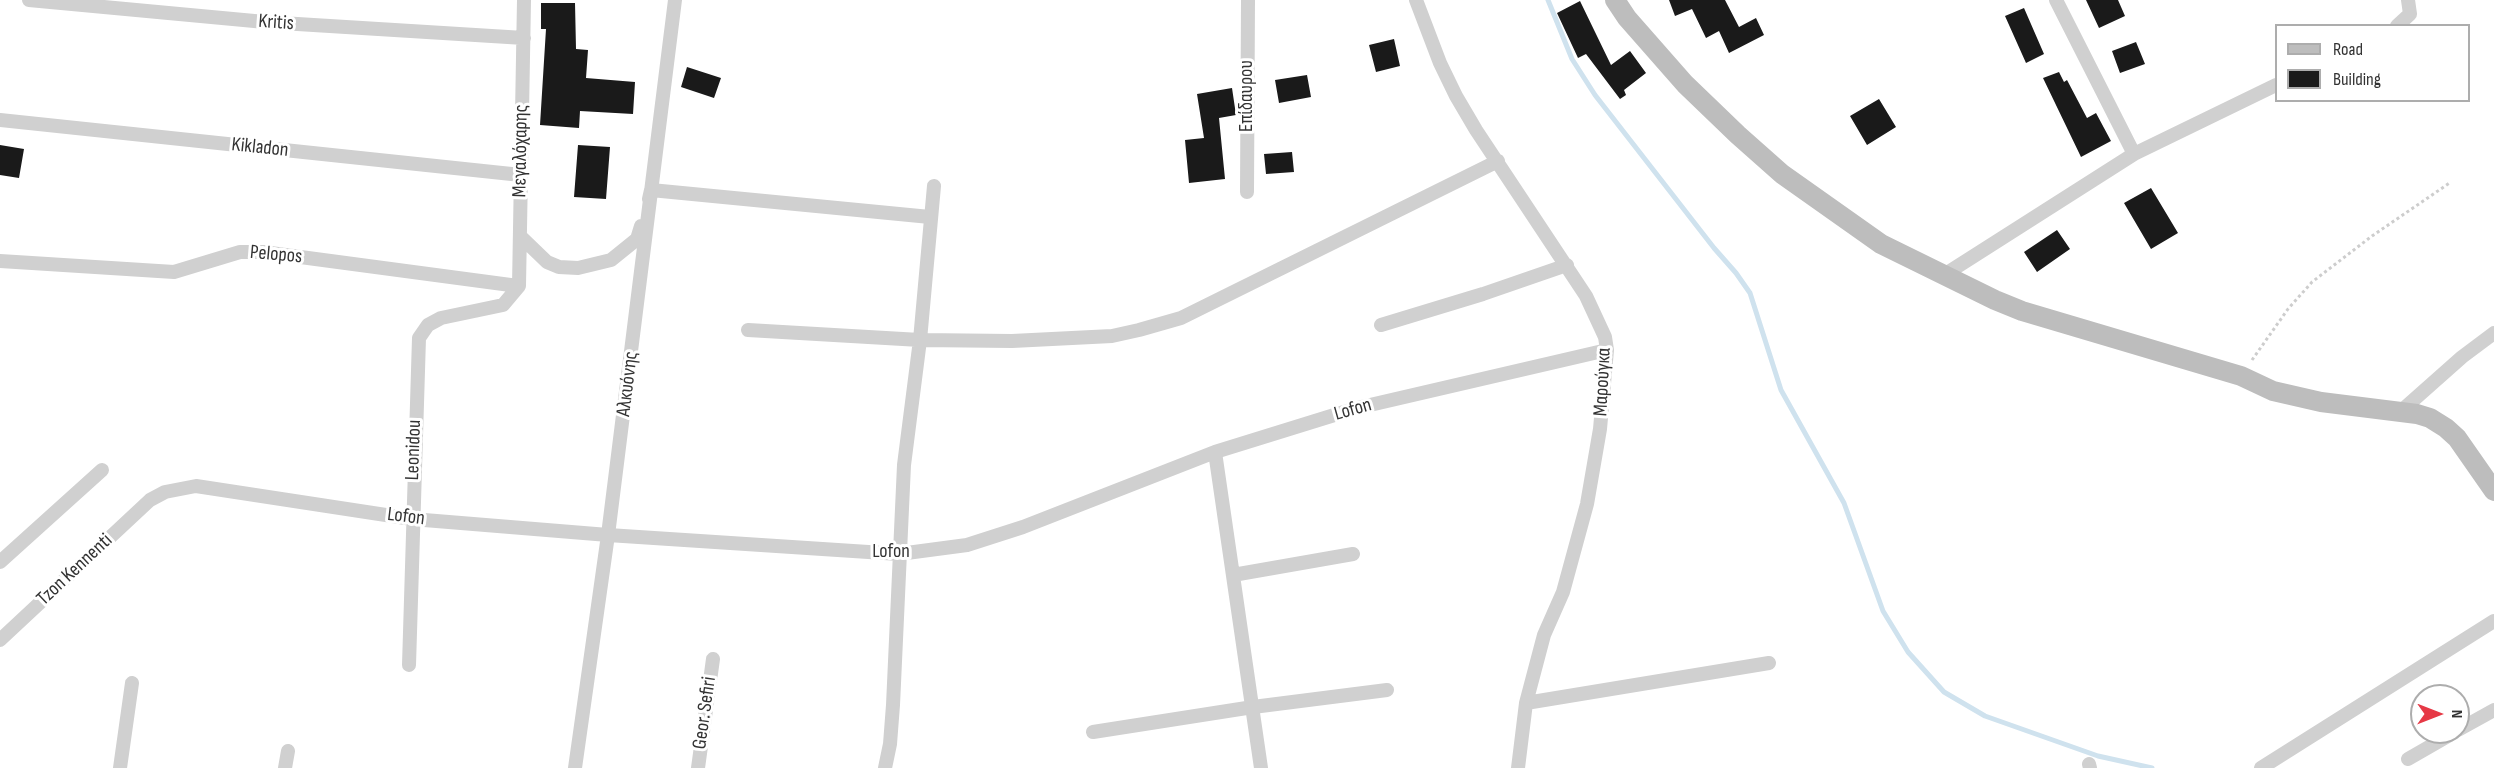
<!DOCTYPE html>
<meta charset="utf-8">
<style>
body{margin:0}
#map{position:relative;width:2494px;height:768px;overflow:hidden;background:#fff;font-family:"Sofia Sans Condensed",sans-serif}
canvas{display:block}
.legend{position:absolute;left:2275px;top:24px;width:195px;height:78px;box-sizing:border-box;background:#fff;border:2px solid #adadad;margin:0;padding:8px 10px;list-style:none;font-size:18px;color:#333}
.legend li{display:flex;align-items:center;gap:12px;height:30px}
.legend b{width:30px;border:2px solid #adadad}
.north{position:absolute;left:2410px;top:684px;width:60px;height:60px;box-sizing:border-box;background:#fff;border:2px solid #adadad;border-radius:50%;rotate:90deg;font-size:16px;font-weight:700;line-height:24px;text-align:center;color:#333}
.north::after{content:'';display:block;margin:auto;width:21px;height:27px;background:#e63946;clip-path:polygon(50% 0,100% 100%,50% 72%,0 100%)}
</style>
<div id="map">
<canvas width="2494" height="768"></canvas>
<ul class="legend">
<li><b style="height:8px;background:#bdbdbd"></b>Road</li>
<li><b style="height:16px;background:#1a1a1a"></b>Building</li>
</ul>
<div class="north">N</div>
</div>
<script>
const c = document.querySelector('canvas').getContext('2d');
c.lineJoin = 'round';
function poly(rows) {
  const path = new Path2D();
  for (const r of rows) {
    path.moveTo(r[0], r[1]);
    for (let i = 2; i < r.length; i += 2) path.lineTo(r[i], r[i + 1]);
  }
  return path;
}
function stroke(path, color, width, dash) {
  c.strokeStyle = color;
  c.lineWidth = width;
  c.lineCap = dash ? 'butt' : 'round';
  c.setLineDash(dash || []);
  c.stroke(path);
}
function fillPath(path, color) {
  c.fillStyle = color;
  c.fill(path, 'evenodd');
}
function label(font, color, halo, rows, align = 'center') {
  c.font = font + ' "Sofia Sans Condensed",sans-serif';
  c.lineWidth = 6;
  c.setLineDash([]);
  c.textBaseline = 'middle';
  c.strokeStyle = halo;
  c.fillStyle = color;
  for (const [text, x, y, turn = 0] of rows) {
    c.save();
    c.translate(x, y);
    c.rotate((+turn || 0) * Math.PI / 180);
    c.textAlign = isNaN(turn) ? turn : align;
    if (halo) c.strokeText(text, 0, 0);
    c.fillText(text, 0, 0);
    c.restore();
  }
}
const stream = poly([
 [1548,0,1572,59,1595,95,1714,248,1736,273,1750,293,1781,390,1844,503,1883,611,1908,652,1944,692,1985,716,2098,756,2152,768]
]);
const building = poly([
 [1669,0,1725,0,1739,27,1756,18,1764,35,1729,53,1719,31,1706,38,1692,9,1675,16],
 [2086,0,2118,0,2125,16,2099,28],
 [1580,1,1611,65,1630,51,1646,73,1624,90,1626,95,1620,99,1586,54,1578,58,1557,13],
 [541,3,575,3,576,49,588,50,586,78,635,82,633,114,580,111,579,128,540,125,546,29,541,29],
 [2024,8,2044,54,2026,63,2005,16],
 [1394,39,1400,66,1376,72,1369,45],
 [2136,42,2145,64,2120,73,2112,51],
 [687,67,721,78,714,98,681,87],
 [2059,72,2064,82,2067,80,2087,118,2096,113,2111,141,2081,157,2043,78],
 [1307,75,1311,97,1279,103,1275,80],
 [1232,88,1236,115,1219,118,1225,179,1189,183,1185,140,1204,138,1197,94],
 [1879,99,1896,127,1867,145,1850,116],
 [0,145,24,149,19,178,0,175],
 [578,145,610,147,606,199,574,197],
 [1292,152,1294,172,1266,174,1264,154],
 [2151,188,2178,233,2151,249,2124,203],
 [2057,230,2070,249,2037,272,2024,252]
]);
const path = poly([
 [2252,360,2288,309,2312,282,2372,236,2451,182]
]);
const street = poly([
 [29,0,265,22,524,38],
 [1416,0,1440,63,1456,96,1476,130,1586,296,1605,337,1607,350,1600,429,1587,504,1563,592,1544,635,1526,703,1518,768],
 [2056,0,2134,154],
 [2397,26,2410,14,2408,0],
 [0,120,521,175],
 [1247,192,1248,0],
 [649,199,651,190,930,217],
 [520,236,547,262,559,267,578,268,611,260,637,239,641,226],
 [0,261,174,272,240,252,263,252,518,286],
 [1944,275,2134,154,2276,85],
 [1381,325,1483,294,1567,265],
 [748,330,920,340,1012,341,1112,336,1139,330,1181,318,1498,161],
 [2400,412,2462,357,2494,333],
 [1215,452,1261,768],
 [0,562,102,470],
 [1233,575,1353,554],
 [0,640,150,500,165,492,196,486,412,519,608,535,899,554,967,545,1023,527,1215,452,1357,408,1607,350],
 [409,665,419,338,428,325,441,318,503,305,519,286,524,0],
 [1526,703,1769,663],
 [2458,730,2494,710],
 [1093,732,1253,707,1387,690],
 [2408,759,2455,732],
 [2089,764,2090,768],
 [120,768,132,683],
 [285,768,288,751],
 [575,768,608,535,675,0],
 [698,768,713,659],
 [885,768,890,744,893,705,904,465,920,340,934,186],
 [2261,768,2494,621]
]);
const secondary = poly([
 [1615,0,1627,18,1685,84,1738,135,1782,174,1881,244,1995,300,2022,311,2241,376,2273,391,2321,402,2417,414,2430,418,2446,428,2457,438,2494,491]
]);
const streetNames = [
 ["Kritis",276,23,4],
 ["Επίδαυρου",1247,96,-90],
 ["Kikladon",260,148,6],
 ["Μεγαλόχαρης",521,151,-89],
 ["Pelopos",276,255,5],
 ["Μαρούγκα",1603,382,-87],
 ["Αλκυόνης",628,384,-83],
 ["Lofon",1353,410,-16],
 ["Leonidou",414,450,-88],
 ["Lofon",406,517,7],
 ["Lofon",891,552],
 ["Tzon Kennenti",75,570,-43],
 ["Geor. Sefiri",705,713,-82]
];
stroke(stream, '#cfe2ee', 5);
fillPath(building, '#1a1a1a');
stroke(path, '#cdcdcd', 3, [3, 3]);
stroke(street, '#d0d0d0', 14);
stroke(secondary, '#bdbdbd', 20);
label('20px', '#333', '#fff', streetNames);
</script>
